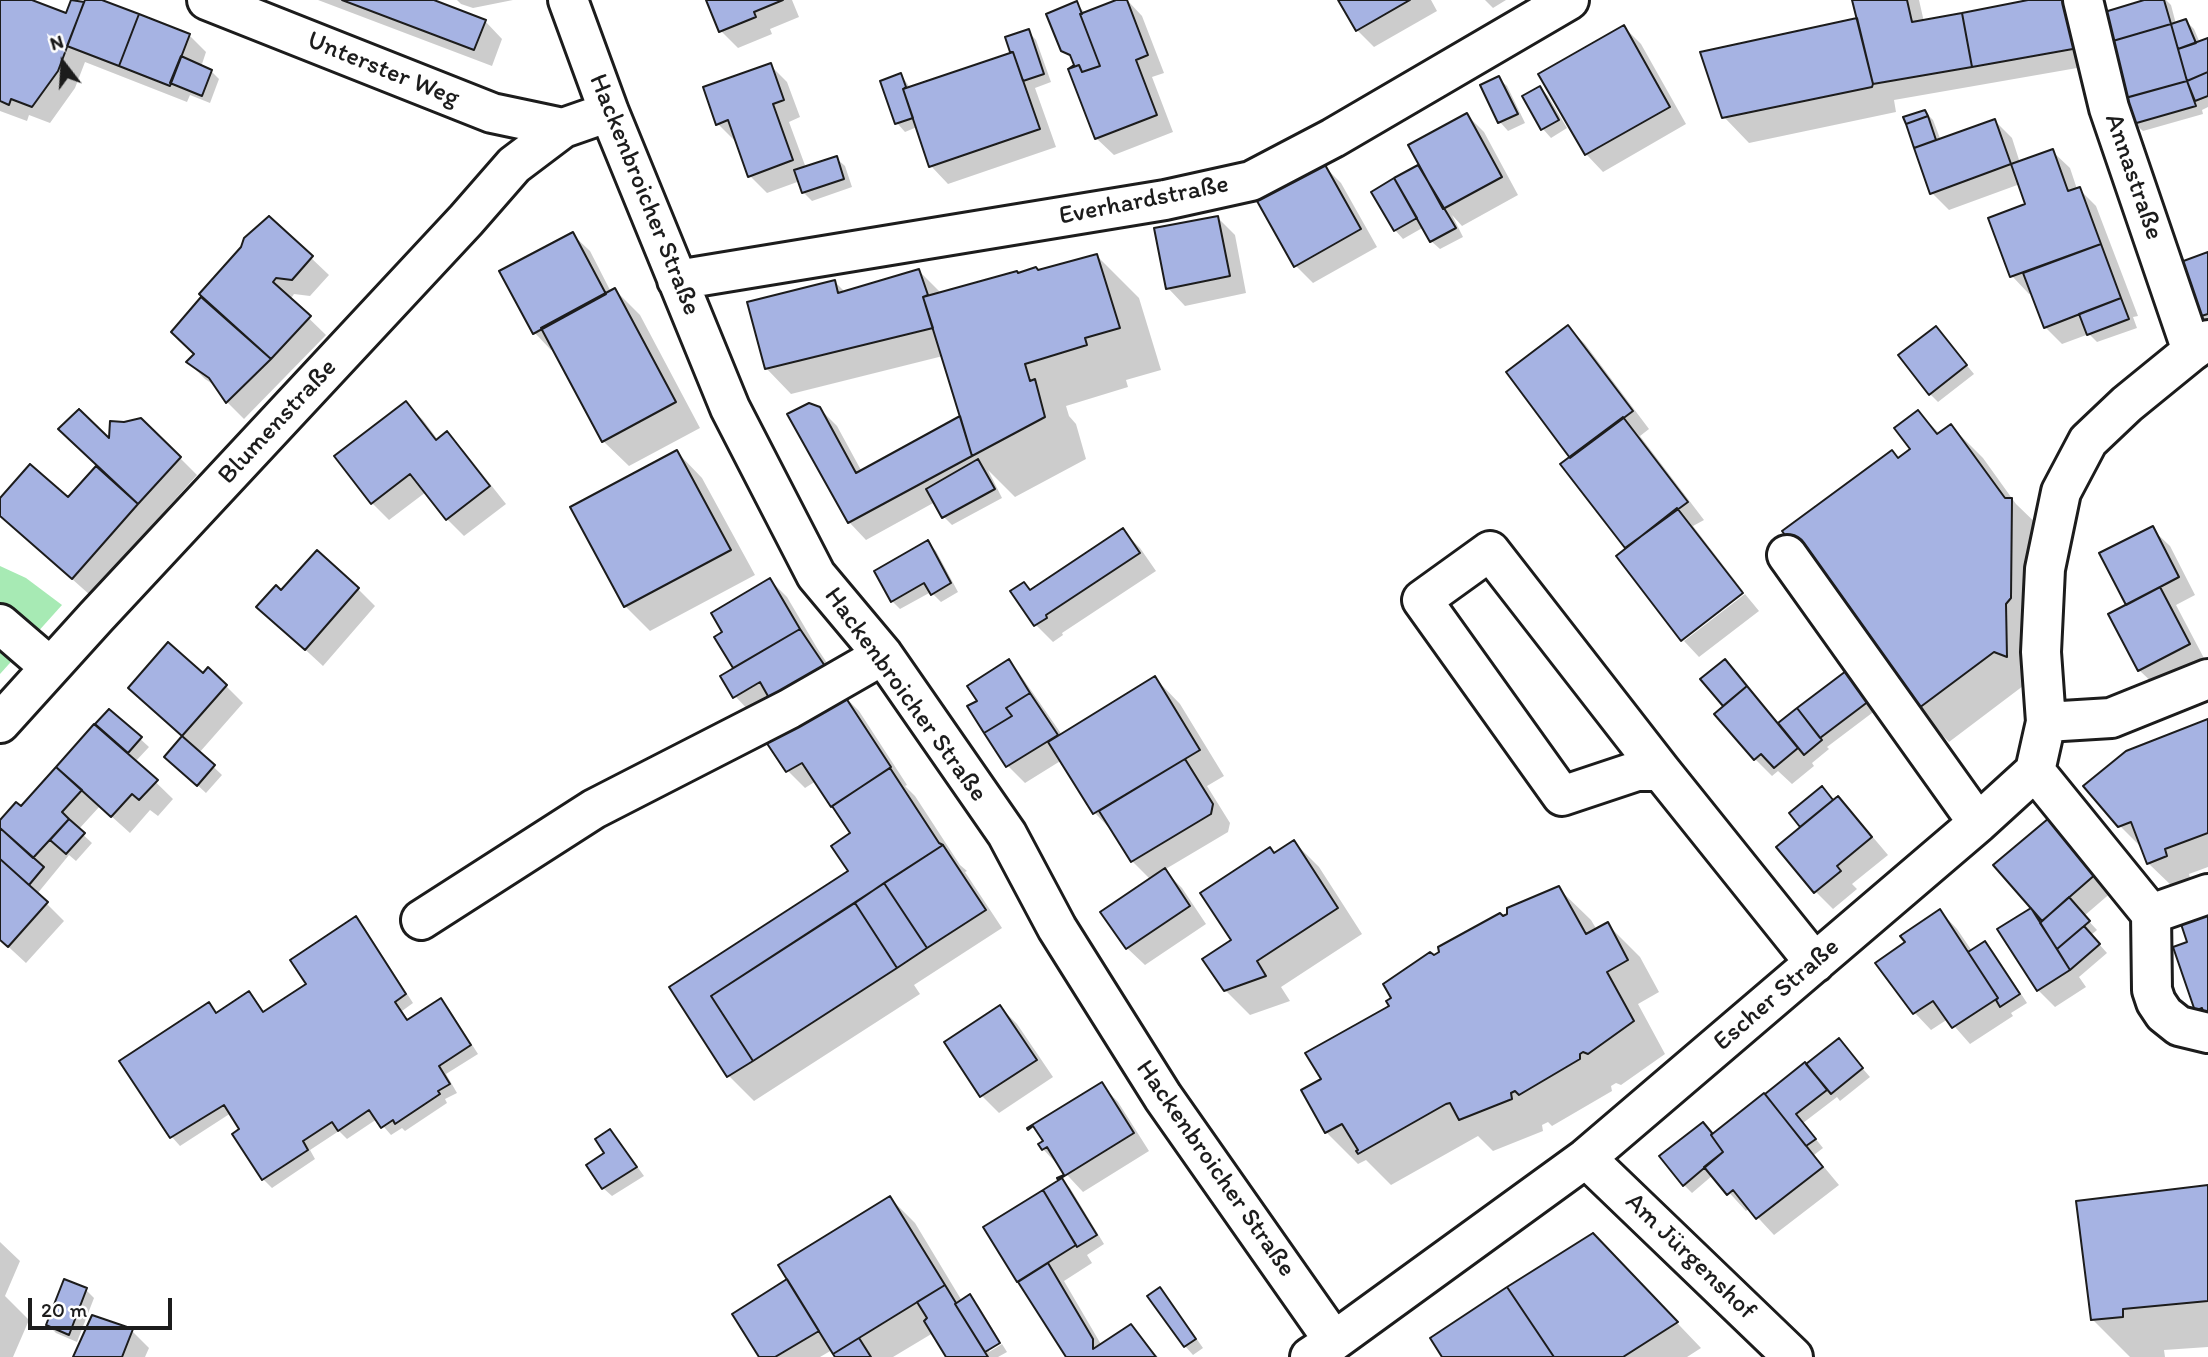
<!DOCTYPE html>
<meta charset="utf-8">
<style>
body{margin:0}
#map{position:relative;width:2208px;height:1357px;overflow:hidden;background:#fff;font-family:Itim,sans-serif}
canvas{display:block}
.north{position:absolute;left:28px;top:28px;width:70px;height:70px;-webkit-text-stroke:5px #fff;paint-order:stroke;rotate:343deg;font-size:19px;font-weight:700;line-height:28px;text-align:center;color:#1c1c1c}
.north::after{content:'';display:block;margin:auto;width:24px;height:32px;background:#1c1c1c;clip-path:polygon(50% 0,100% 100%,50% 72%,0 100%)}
.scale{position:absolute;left:28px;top:1298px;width:144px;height:32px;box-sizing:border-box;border:4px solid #1c1c1c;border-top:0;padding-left:9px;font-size:21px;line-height:24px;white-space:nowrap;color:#1c1c1c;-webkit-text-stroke:5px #fff;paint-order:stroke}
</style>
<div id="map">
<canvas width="2208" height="1357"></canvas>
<div class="north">N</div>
<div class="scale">20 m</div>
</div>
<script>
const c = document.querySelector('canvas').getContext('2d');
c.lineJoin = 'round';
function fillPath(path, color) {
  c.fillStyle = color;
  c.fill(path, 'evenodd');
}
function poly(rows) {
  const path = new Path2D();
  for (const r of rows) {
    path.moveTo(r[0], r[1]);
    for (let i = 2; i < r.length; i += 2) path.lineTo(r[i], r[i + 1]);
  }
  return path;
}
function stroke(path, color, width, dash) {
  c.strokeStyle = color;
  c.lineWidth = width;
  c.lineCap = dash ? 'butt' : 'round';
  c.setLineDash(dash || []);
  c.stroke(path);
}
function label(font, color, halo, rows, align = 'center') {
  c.font = font + ' Itim,sans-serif';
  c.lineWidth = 6;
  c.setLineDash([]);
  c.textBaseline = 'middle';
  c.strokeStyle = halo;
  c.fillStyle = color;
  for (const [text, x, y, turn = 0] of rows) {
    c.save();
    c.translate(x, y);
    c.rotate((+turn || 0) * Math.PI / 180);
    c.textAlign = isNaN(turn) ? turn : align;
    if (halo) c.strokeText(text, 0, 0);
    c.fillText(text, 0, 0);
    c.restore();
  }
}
const green = poly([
 [0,566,26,578,62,605,0,674]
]);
const shadow = poly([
 [0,0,27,0,67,15,73,0,85,4,87,0,97,0,189,35,206,52,201,67,211,71,219,79,210,103,190,95,187,102,85,62,75,88,50,123,29,115,27,121,0,111],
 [318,0,430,0,485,21,502,39,492,66],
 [457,0,513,0,473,8,461,4],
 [708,0,792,0,799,17,770,29,772,34,738,48,721,31],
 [1121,0,1127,0,1142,16,1164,73,1152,77,1173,132,1114,155,1096,138,1077,67,1074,60,1062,50,1076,3,1086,14],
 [1340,0,1431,0,1437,11,1374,47,1357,30],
 [1485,0,1506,0,1493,8],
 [1854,0,1919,0,1924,22,2037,0,2100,64,1894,100,1896,112,1749,143,1724,117,1860,24],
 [2150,0,2166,0,2171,5,2176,24,2186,21,2194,29,2200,43,2208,40,2208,107,2202,110,2203,114,2143,131,2134,123],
 [1624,27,1641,44,1686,124,1603,172,1586,154],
 [1028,31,1036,40,1051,82,1035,88,1056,147,948,184,931,166,917,127,905,132,897,123,901,75,911,89,1013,53,1011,52],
 [770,65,787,82,800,117,789,122,806,168,836,158,845,166,852,187,812,201,804,193,800,181,767,193,750,176,737,140,735,141,718,124],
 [1498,78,1507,86,1525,123,1508,131,1500,122,1482,86],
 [1540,88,1548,96,1567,128,1551,138,1543,129,1524,97],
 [1925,112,1933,120,1941,141,1995,121,2012,138,2020,163,2052,151,2070,168,2077,189,2079,189,2096,206,2138,316,2133,317,2137,328,2097,342,2089,334,2062,344,2045,327,2032,293,2029,294,2012,276,2028,205,2020,184,1949,210,1932,193,1906,118],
 [1467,115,1484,132,1518,195,1462,226,1452,215,1463,237,1440,249,1431,241,1424,227,1403,239,1395,230,1418,167,1424,173],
 [1324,166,1341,183,1377,247,1313,283,1296,266],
 [269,218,329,275,310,296,294,294,290,300,326,335,244,419,227,402,217,387,205,379,188,362,196,354,173,331],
 [1218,218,1235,235,1246,293,1185,306,1168,288],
 [572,234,590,251,611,292,615,290,640,315,700,428,629,466,603,441,554,348,551,350,534,332],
 [2208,254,2208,325,2199,316],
 [1097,256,1139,298,1161,370,1126,380,1128,387,1066,406,1069,416,1076,424,1086,459,1015,497,988,470,1002,498,952,525,944,517,935,502,866,540,849,522,819,408,837,426,862,472,962,417,943,356,791,394,766,368,835,282,846,293,919,271,941,293],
 [1568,327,1585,344,1649,429,1640,436,1704,520,1693,526,1743,591,1682,638,1628,549,1563,464,1573,458],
 [1936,328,1974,374,1938,402,1930,394],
 [406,403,423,420,438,440,447,434,464,451,506,504,464,536,447,519,426,492,389,520,372,503],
 [1918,412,1940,434,1951,426,1983,458,2016,504,2044,531,2027,683,1949,742,1917,710,1898,459,1912,449],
 [110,442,180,458,197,475,90,595,0,515,0,501,68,500,98,466],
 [677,452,702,478,755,575,650,631,625,606],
 [2152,529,2170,546,2195,595,2176,605,2206,662,2157,687,2139,670,2128,606],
 [1123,531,1140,548,1156,571,1062,633,1063,635,1053,642,1036,625,1013,592,1031,592],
 [928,543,936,551,958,592,941,602,931,592,900,609,892,601],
 [770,580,787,597,817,648,845,690,840,692,859,711,907,785,905,786,915,796,960,865,967,871,965,872,1002,928,914,985,920,994,754,1101,729,1076,671,987,850,872,852,833,816,781,805,788,788,771,752,714,735,696,735,668,717,637,725,632],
 [358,589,375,606,323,666,259,607,282,592],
 [1745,594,1759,611,1699,657,1684,641],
 [1008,662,1017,670,1062,735,1155,678,1180,704,1224,776,1207,786,1230,823,1228,832,1164,870,1182,888,1206,924,1145,965,1127,948,1151,880,1132,861,1115,834,1095,813,1062,760,1025,783,1008,766,979,701],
 [1733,670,1779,724,1846,673,1876,710,1827,747,1829,749,1812,763,1814,766,1792,784,1778,771,1772,776,1755,759,1725,707,1702,679],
 [203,675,226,686,243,703,199,753,222,775,206,793,167,757,184,737,147,705],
 [110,711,149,747,135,762,173,799,158,816,150,810,130,833,100,806,78,830,92,843,76,861,69,855,37,894,64,921,26,963,0,939,0,823,21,808],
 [2208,721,2208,867,2189,874,2191,881,2174,888,2148,863,2144,850,2119,825],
 [1830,797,1834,802,1838,798,1855,816,1888,855,1852,884,1857,889,1833,909,1816,892,1778,847,1803,827,1792,813],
 [2049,820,2113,891,2084,916,2097,930,2091,935,2107,953,2079,977,2086,987,2055,1007,2038,990,2000,929,2033,909],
 [1294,842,1319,867,1362,934,1281,987,1290,1001,1250,1015,1225,990,1234,940,1275,855],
 [1558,888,1591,920,1597,930,1608,925,1640,957,1659,992,1638,1004,1665,1054,1621,1085,1616,1083,1611,1086,1612,1091,1552,1126,1548,1122,1542,1125,1543,1131,1493,1151,1478,1136,1391,1185,1366,1160,1358,1164,1326,1132,1323,1080,1434,957],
 [1940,911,1957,929,1972,951,1985,943,1993,951,2027,1003,2011,1013,2013,1016,1970,1044,1948,1019,1931,1030,1914,1012,1908,943],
 [356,919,364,927,413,1003,402,1011,409,1021,441,1000,449,1009,478,1054,446,1074,457,1093,445,1099,447,1103,405,1131,402,1128,391,1135,377,1119,347,1139,339,1131,310,1150,315,1159,272,1188,263,1179,235,1135,242,1129,231,1113,180,1146,172,1137,122,1061,208,1005,217,1014,249,993,264,1013,308,984],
 [1000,1007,1017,1024,1053,1077,999,1113,982,1096],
 [1838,1040,1870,1077,1840,1101,1837,1097,1803,1123,1823,1148,1814,1155,1839,1185,1774,1235,1749,1208,1746,1211,1713,1175,1692,1193,1684,1185,1703,1124,1714,1135],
 [1101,1084,1118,1102,1149,1151,1083,1192,1043,1149],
 [618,1140,644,1176,612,1196,603,1188,607,1154],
 [1062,1180,1070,1188,1104,1244,1087,1255,1092,1263,1064,1281,1102,1346,1131,1327,1158,1357,1068,1357,986,1227],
 [2208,1187,2208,1347,2164,1350,2165,1357,2130,1357,2092,1319],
 [890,1198,915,1223,962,1301,969,1297,978,1305,1000,1341,989,1348,989,1352,1002,1344,1007,1352,998,1357,948,1357,933,1333,893,1357,837,1357,832,1350,820,1357,761,1357,789,1280],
 [0,1242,20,1261,5,1296,29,1320,13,1357,0,1357],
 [1618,1261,1701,1348,1687,1357,1444,1357],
 [86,1290,94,1298,77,1342,56,1333,48,1325],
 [1159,1290,1168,1298,1203,1348,1193,1355,1185,1346],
 [132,1331,149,1348,145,1357,75,1357]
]);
const building = poly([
 [0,0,32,0,66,13,71,0,84,2,58,71,32,107,11,99,9,105,0,101,0,0],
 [85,0,102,0,139,14,119,66,67,46,85,0],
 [342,0,434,0,486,20,474,50,342,0],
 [706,0,783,0,754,12,756,17,719,32,706,0],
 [1116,0,1127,0,1148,55,1136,60,1157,115,1095,139,1068,69,1079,65,1082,72,1100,66,1080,14,1116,0],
 [1338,0,1410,0,1356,31,1338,0],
 [1852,0,1907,0,1912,22,1962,13,1972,67,1873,84,1852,0],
 [2028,0,2073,0,2084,47,1972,67,1962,13,2028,0],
 [2144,0,2164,0,2171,24,2106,43,2098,14,2144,0],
 [1077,1,1082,14,1080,14,1100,66,1082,72,1079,65,1068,69,1074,65,1070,55,1061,51,1046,14,1077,1],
 [139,14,190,34,170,86,119,66,139,14],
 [1857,18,1873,84,1872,87,1722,118,1700,52,1857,18],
 [2186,19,2196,43,2178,49,2171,24,2186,19],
 [2171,24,2187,81,2122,99,2106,43,2171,24],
 [1624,25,1670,107,1585,155,1538,74,1624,25],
 [1029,29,1044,74,1023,81,1013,52,1010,52,1005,37,1029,29],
 [2208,38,2208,72,2187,81,2178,49,2208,38],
 [1013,52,1040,129,929,167,903,89,1013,52],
 [181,56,212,70,202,96,170,83,181,56],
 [771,63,784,100,773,104,793,160,748,177,728,120,716,125,703,87,771,63],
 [2208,72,2208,96,2195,101,2187,81,2208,72],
 [901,73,906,87,903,89,913,118,895,124,880,81,901,73],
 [1499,76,1518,114,1498,123,1480,85,1499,76],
 [2187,81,2196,106,2133,124,2125,98,2187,81],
 [1540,86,1559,120,1541,130,1522,96,1540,86],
 [1925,110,1928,116,1906,124,1903,117,1925,110],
 [1467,113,1502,177,1443,209,1408,145,1467,113],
 [1928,116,1936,140,1914,148,1906,124,1928,116],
 [1995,119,2011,164,1930,194,1914,148,1995,119],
 [2053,149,2068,191,2080,187,2101,244,2010,277,1988,218,2025,204,2011,164,2053,149],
 [837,156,844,179,802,193,794,170,837,156],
 [1324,163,1361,229,1294,267,1257,201,1324,163],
 [1418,165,1456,228,1430,242,1394,178,1418,165],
 [1394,178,1417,218,1394,231,1371,192,1394,178],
 [269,216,313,256,292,280,276,278,273,282,311,316,271,359,199,294,241,247,244,238,269,216],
 [1218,216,1230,276,1166,289,1154,228,1218,216],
 [573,232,606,294,533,334,499,271,573,232],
 [2101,244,2121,298,2044,328,2023,273,2101,244],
 [2208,252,2208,314,2198,317,2178,263,2208,252],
 [1097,254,1120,328,1085,338,1087,345,1025,364,1030,381,1035,379,1045,417,972,456,923,297,1017,271,1018,273,1036,267,1038,270,1097,254],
 [919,269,928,295,923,297,933,328,765,369,747,302,835,280,838,293,919,269],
 [615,288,676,402,602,442,541,328,615,288],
 [201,297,271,359,226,403,209,378,186,362,194,354,171,332,201,297],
 [2121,298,2129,319,2087,335,2079,314,2121,298],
 [1568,325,1633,411,1570,458,1506,372,1568,325],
 [1936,326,1967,365,1929,395,1898,355,1936,326],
 [406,401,436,440,447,431,490,486,446,520,410,474,371,504,334,456,406,401],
 [809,403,820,407,856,473,960,416,972,456,848,523,787,414,809,403],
 [79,409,109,438,110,421,124,422,141,418,181,457,138,504,58,429,79,409],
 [1918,410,1937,434,1951,424,2005,498,2012,498,2011,598,2006,604,2007,657,1994,652,1915,711,1782,531,1892,450,1898,458,1910,449,1894,428,1918,410],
 [1623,417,1688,502,1625,548,1560,464,1623,417],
 [677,450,731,550,624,607,570,507,677,450],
 [978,459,995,489,942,518,926,489,978,459],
 [30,464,68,497,96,466,138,504,72,579,0,516,0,498,30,464],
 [1677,508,1743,593,1681,641,1616,556,1677,508],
 [2153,526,2179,577,2126,605,2099,553,2153,526],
 [1123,528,1140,553,1046,615,1047,618,1034,626,1010,591,1024,582,1030,590,1123,528],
 [928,540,951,583,931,595,924,583,891,602,874,571,928,540],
 [317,550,359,588,305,650,256,607,276,585,281,590,317,550],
 [770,578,800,629,733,668,714,637,722,632,711,613,770,578],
 [2160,587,2190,644,2138,671,2108,614,2160,587],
 [800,629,829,672,773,705,760,682,733,698,720,676,800,629],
 [168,642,203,673,208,667,227,685,182,736,128,688,168,642],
 [1009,659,1030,693,1006,708,1012,716,984,733,967,706,977,701,967,686,1009,659],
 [1725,659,1747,686,1723,706,1700,679,1725,659],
 [1846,671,1869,701,1820,738,1797,708,1846,671],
 [1155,676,1200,750,1093,814,1048,742,1155,676],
 [1747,686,1798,748,1774,768,1761,754,1754,760,1714,714,1747,686],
 [842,692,891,767,831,807,802,763,786,772,766,742,842,692],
 [1030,693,1058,735,1006,767,984,733,1012,716,1006,708,1030,693],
 [1797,708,1822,740,1804,755,1778,723,1797,708],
 [109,709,142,737,128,753,95,724,109,709],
 [2208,719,2208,833,2165,849,2167,856,2147,864,2131,822,2118,827,2083,786,2126,751,2208,719],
 [94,724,158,780,139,800,132,794,111,817,56,767,94,724],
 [182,736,215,765,197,786,164,757,182,736],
 [1185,759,1213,804,1211,814,1131,862,1099,811,1185,759],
 [56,767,82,790,62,812,69,819,33,858,0,828,0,820,16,802,21,806,56,767],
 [890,768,939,843,943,845,711,996,753,1061,727,1077,669,987,848,871,831,846,850,833,832,806,890,768],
 [1822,786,1833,800,1800,827,1789,813,1822,786],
 [1838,796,1872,837,1837,866,1841,871,1814,893,1776,847,1838,796],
 [2049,818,2097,873,2042,921,1993,865,2049,818],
 [69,819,85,833,66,854,50,840,69,819],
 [0,828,44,867,29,885,0,859,0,828],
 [1294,840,1338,908,1257,961,1266,976,1224,991,1202,959,1231,940,1200,893,1270,847,1274,853,1294,840],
 [943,845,986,910,927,948,884,883,943,845],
 [0,859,48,902,8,947,0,940,0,859],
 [1165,868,1190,906,1126,949,1100,912,1165,868],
 [884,883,927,948,897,968,855,903,884,883],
 [1559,886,1586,934,1608,922,1628,960,1607,972,1634,1021,1588,1054,1583,1052,1580,1054,1580,1059,1519,1095,1515,1091,1511,1093,1512,1099,1459,1120,1450,1103,1446,1104,1358,1154,1356,1151,1358,1150,1342,1124,1325,1133,1301,1090,1321,1079,1305,1053,1389,1006,1386,1001,1391,998,1383,984,1430,952,1434,955,1439,952,1438,947,1500,913,1503,916,1507,914,1507,908,1559,886],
 [2069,897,2090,921,2057,949,2040,923,2069,897],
 [855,903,897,968,753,1061,711,996,855,903],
 [2031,908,2070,970,2037,991,1997,929,2031,908],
 [1940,909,1998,998,1952,1028,1933,1001,1913,1014,1875,963,1905,942,1900,936,1940,909],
 [2208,911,2208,1026,2202,1008,2195,1011,2173,947,2187,942,2180,921,2208,911],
 [356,916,406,994,395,1002,407,1020,441,998,471,1045,439,1066,450,1084,438,1091,440,1094,395,1124,393,1120,381,1128,369,1110,338,1131,332,1122,303,1141,308,1150,262,1180,232,1134,239,1129,224,1105,170,1138,119,1061,209,1002,216,1013,249,991,263,1012,306,984,290,960,356,916],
 [2084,926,2100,944,2070,970,2057,949,2084,926],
 [1985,941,2020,994,2000,1007,1996,1000,1998,998,1968,952,1985,941],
 [1000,1005,1037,1060,980,1097,944,1042,1000,1005],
 [1839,1038,1863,1068,1831,1094,1806,1064,1839,1038],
 [1805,1062,1827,1090,1796,1114,1816,1139,1806,1146,1765,1094,1805,1062],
 [1102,1082,1134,1133,1058,1180,1057,1178,1064,1175,1047,1147,1042,1150,1038,1144,1043,1141,1033,1126,1028,1130,1027,1128,1102,1082],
 [1764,1093,1823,1167,1756,1219,1733,1190,1727,1195,1704,1167,1723,1152,1711,1135,1764,1093],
 [1703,1122,1712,1133,1711,1135,1723,1152,1683,1186,1659,1156,1703,1122],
 [610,1129,637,1167,602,1189,586,1165,604,1153,595,1139,610,1129],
 [1062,1178,1097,1235,1077,1247,1043,1190,1062,1178],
 [2208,1185,2208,1301,2123,1309,2123,1317,2091,1320,2076,1201,2208,1185],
 [1043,1190,1076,1245,1017,1282,983,1227,1043,1190],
 [890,1196,945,1285,833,1354,778,1265,890,1196],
 [1593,1233,1678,1322,1623,1357,1554,1357,1507,1287,1593,1233],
 [1048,1263,1093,1339,1093,1349,1131,1324,1156,1357,1066,1357,1018,1282,1048,1263],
 [64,1279,87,1288,69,1335,46,1325,64,1279],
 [787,1279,819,1331,775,1357,759,1357,732,1314,787,1279],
 [945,1285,956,1303,955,1304,988,1357,946,1357,924,1321,927,1318,917,1302,945,1285],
 [1160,1287,1196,1339,1184,1347,1147,1296,1160,1287],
 [1507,1287,1554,1357,1442,1357,1430,1338,1507,1287],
 [970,1294,1000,1343,985,1352,955,1304,970,1294],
 [92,1315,133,1329,122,1357,73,1357,92,1315],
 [859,1338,871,1357,835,1357,833,1354,859,1338]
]);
const minor = poly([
 [207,0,492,113,563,128],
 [568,0,609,112,730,408,816,575,883,655,1007,834,1057,928,1163,1097,1334,1341],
 [2083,0,2109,108,2192,351],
 [677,280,1165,200,1251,181,1333,138,1569,0],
 [1787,555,1978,823],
 [0,624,50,667],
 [2046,722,2111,718,2208,679],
 [0,723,96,617,466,220,514,165,563,128,609,112],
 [1661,771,1490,551,1422,600,1562,796,1637,771,1661,771,1815,963],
 [2035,771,2151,914,2208,894],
 [2151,914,2152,990,2156,1002,2164,1014,2179,1026,2208,1033],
 [421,920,594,809,789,709,883,655],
 [1586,1158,1793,1357],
 [1310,1357,1334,1341,1586,1158,1978,823,2035,771,2046,722,2041,652,2045,569,2061,492,2088,441,2127,404,2192,351,2208,340]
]);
const streetNames = [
 ["Unterster Weg",383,70,22],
 ["Annastraße",2133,177,71],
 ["Hackenbroicher Straße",644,195,68],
 ["Everhardstraße",1144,201,-11],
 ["Blumenstraße",278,422,-47],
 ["Hackenbroicher Straße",905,695,54],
 ["Escher Straße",1777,995,-41],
 ["Hackenbroicher Straße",1215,1169,55],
 ["Am Jürgenshof",1690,1257,44]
];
fillPath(green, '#a7eab4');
fillPath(shadow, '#0003');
fillPath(building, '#a6b3e3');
stroke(building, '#1c1c1c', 2);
stroke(minor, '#1c1c1c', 44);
stroke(minor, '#fff', 38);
label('26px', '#1c1c1c', '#fff', streetNames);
</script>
